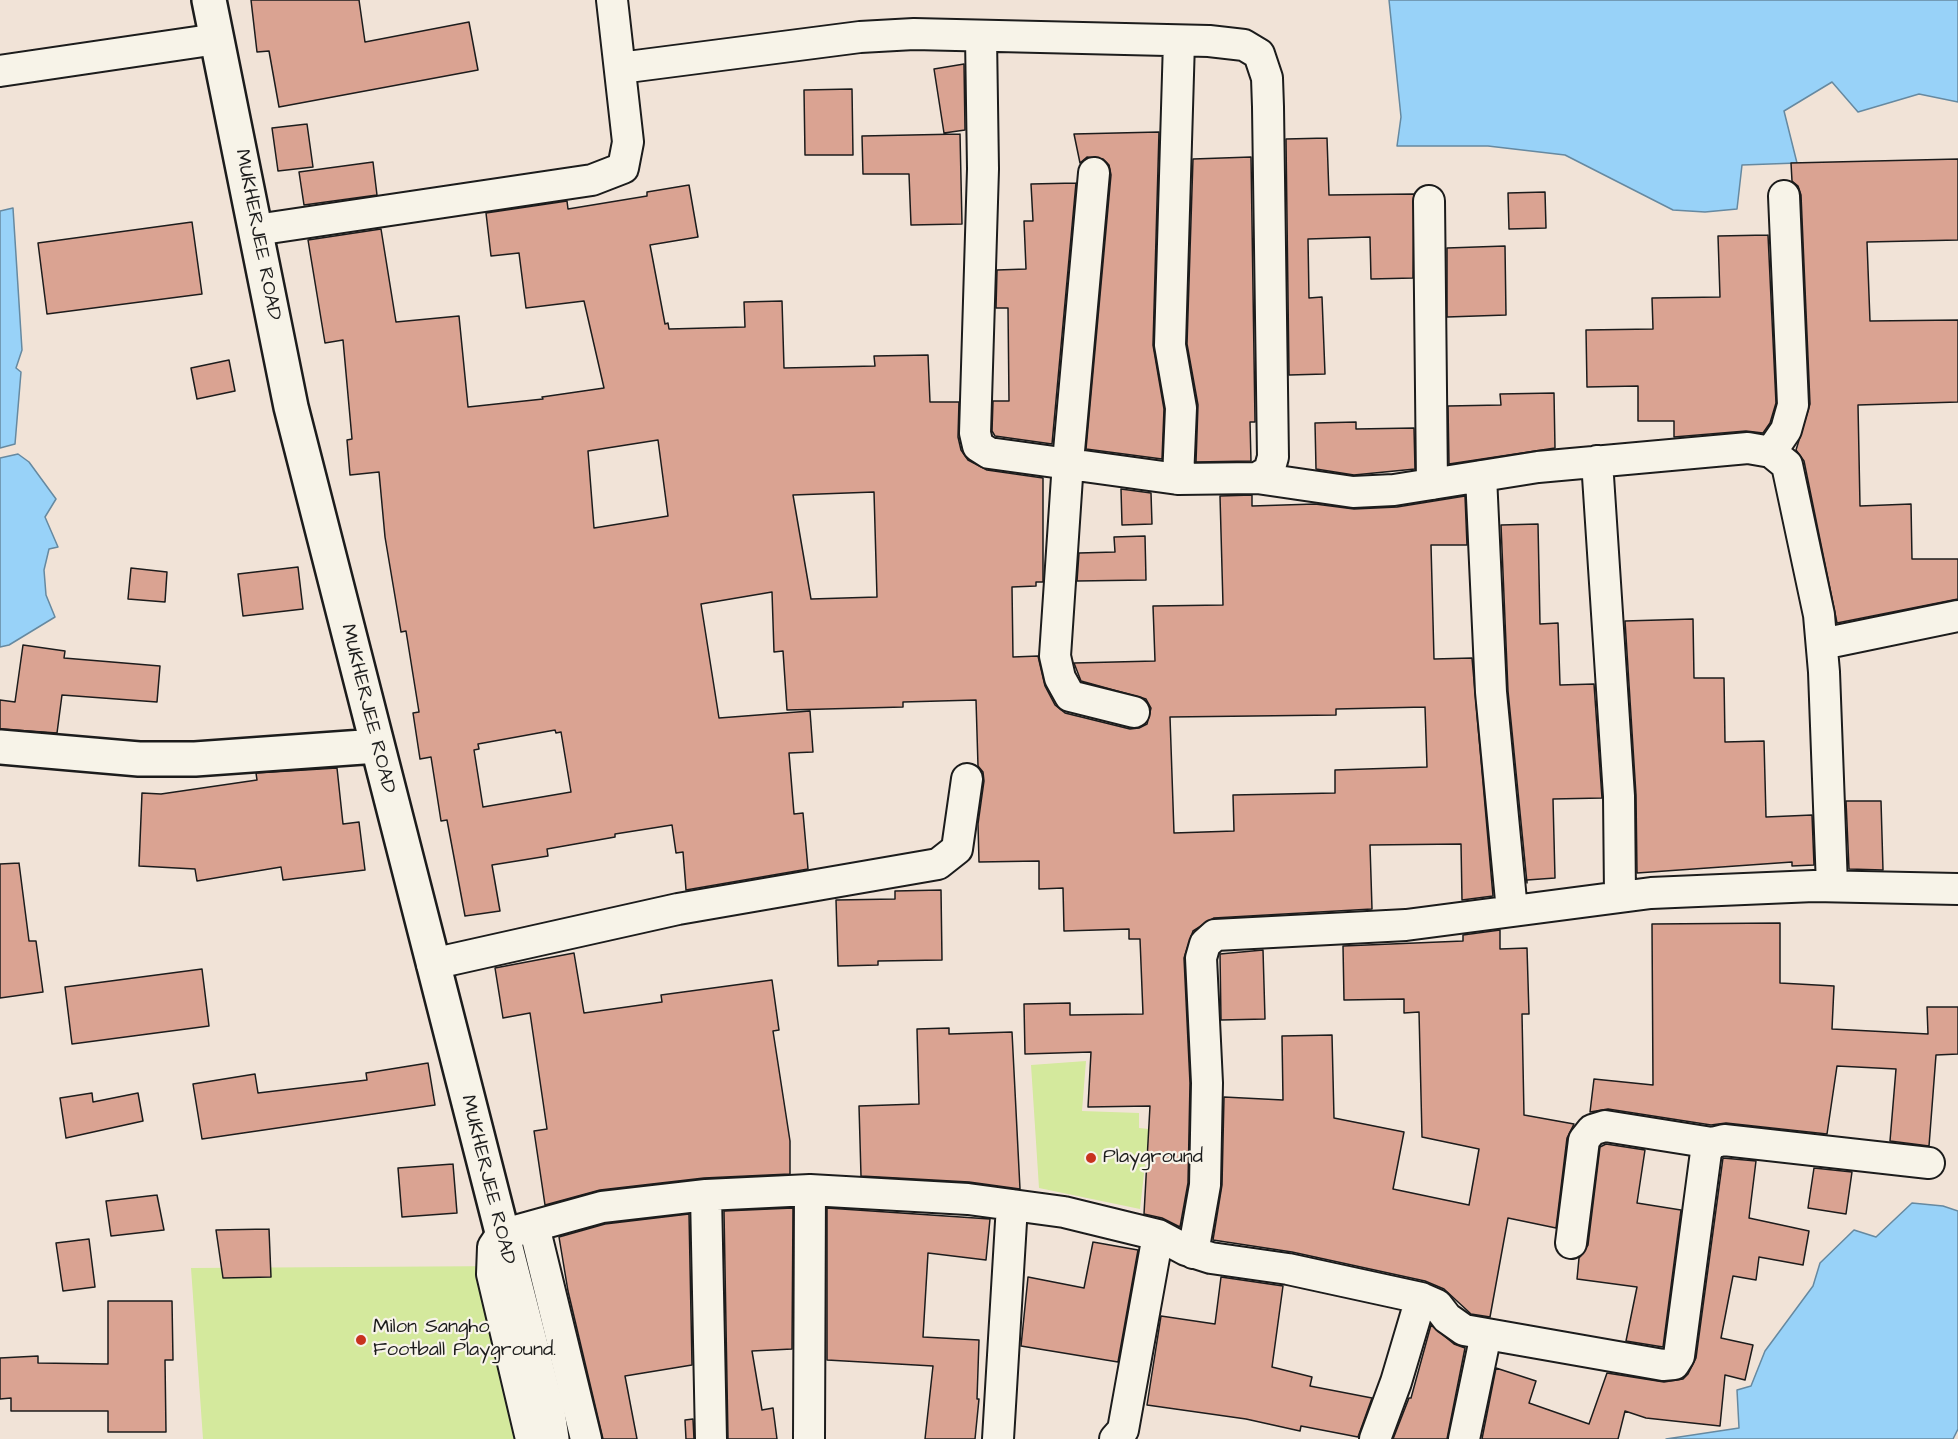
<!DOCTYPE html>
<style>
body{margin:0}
canvas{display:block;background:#f1e3d7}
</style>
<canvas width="1958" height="1439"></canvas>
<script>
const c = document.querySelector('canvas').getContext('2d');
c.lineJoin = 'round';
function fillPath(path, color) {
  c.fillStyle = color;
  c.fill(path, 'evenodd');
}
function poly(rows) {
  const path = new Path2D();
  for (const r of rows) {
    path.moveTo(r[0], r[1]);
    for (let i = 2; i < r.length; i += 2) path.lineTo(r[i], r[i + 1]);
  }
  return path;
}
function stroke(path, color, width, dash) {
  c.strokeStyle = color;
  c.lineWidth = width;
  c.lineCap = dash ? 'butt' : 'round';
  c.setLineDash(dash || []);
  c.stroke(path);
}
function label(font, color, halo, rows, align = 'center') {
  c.font = font + ' "Architects Daughter",sans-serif';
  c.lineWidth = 4.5;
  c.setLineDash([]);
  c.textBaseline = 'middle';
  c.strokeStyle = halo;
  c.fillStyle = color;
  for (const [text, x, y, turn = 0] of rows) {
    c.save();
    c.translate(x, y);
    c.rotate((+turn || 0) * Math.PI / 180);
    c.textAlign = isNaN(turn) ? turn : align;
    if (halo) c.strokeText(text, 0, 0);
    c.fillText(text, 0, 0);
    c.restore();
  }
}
const green = poly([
 [1086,1061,1082,1111,1139,1113,1139,1128,1149,1129,1140,1209,1039,1188,1031,1065],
 [509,1266,547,1439,203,1439,191,1268]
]);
const water = poly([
 [1389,0,1958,0,1958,102,1919,94,1858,112,1832,82,1784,111,1797,163,1742,165,1737,209,1705,212,1673,210,1565,155,1488,146,1397,146,1401,117,1389,0],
 [13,208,22,350,16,368,21,372,15,444,0,448,0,211,13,208],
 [18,454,29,462,56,499,45,517,58,547,49,549,44,570,46,595,55,617,9,645,0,647,0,458,18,454],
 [1912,1203,1943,1206,1958,1211,1958,1429,1953,1439,1666,1439,1739,1428,1737,1390,1751,1386,1765,1351,1813,1286,1820,1263,1854,1230,1876,1237,1912,1203]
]);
const building = poly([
 [251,0,359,0,365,42,469,22,478,70,279,107,269,51,257,52,251,0],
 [964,64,965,130,944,133,934,69,964,64],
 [852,89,853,155,805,155,804,90,852,89],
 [307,124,313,167,278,171,272,128,307,124],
 [1159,132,1153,345,1164,409,1162,459,1086,449,1111,175,1109,165,1103,159,1087,157,1080,163,1074,134,1159,132],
 [960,134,962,224,911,225,909,174,863,174,862,136,960,134],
 [1327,138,1329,195,1414,194,1413,278,1371,279,1370,237,1308,239,1309,298,1322,297,1325,374,1289,375,1286,139,1327,138],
 [1251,157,1255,422,1250,422,1251,461,1196,462,1198,405,1187,344,1193,159,1251,157],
 [1958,159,1958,240,1867,242,1870,321,1958,320,1958,402,1858,405,1860,506,1911,504,1912,559,1958,559,1958,599,1837,623,1804,461,1796,450,1810,404,1801,195,1798,186,1792,181,1791,163,1958,159],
 [373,162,377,195,304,205,299,172,373,162],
 [1076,183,1052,444,995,436,992,431,993,401,1009,401,1008,308,996,308,997,270,1026,269,1024,221,1033,221,1031,184,1076,183],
 [689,185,698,237,650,245,665,324,668,323,669,329,745,327,744,302,782,301,784,368,875,366,874,356,928,355,930,402,959,402,958,437,961,450,968,460,987,470,1043,478,1043,582,1036,582,1036,586,1012,587,1013,657,1038,656,1045,686,1055,705,1065,713,1130,729,1139,728,1147,724,1151,708,1146,699,1081,681,1074,663,1155,661,1153,606,1223,605,1220,496,1252,495,1252,506,1315,504,1354,509,1397,507,1465,496,1467,545,1431,545,1434,659,1472,658,1493,896,1462,900,1461,844,1370,845,1372,909,1214,918,1193,931,1184,958,1190,1083,1188,1183,1180,1227,1162,1218,1144,1214,1150,1106,1088,1107,1091,1052,1025,1054,1024,1004,1070,1003,1070,1015,1143,1014,1140,939,1129,939,1129,929,1064,931,1063,888,1039,889,1039,861,979,862,978,824,984,781,983,772,978,766,976,700,903,702,903,707,787,710,783,651,774,652,772,592,701,604,719,718,810,711,813,752,789,753,794,814,803,813,808,869,686,890,683,852,676,853,672,825,615,834,615,837,547,849,548,856,492,865,500,911,465,916,447,820,441,821,431,757,420,759,413,713,419,712,406,631,401,632,385,537,379,472,350,475,347,440,352,439,343,340,325,343,308,240,381,229,396,322,459,316,468,407,543,399,542,397,604,388,584,301,526,308,519,253,491,256,486,213,567,201,568,209,647,196,647,192,689,185],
 [658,440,668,516,594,528,588,451,658,440],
 [874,492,877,597,811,599,793,495,874,492],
 [1425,707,1427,767,1335,770,1335,793,1233,795,1234,831,1174,833,1170,717,1336,715,1336,709,1425,707],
 [555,730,556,733,561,732,571,792,483,807,474,750,479,749,478,744,555,730],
 [1545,192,1546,228,1509,229,1508,193,1545,192],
 [192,222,202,294,47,314,38,243,192,222],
 [1768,235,1776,403,1770,423,1763,433,1746,431,1674,437,1674,421,1638,421,1638,386,1587,387,1586,330,1653,329,1652,298,1720,297,1718,236,1768,235],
 [1505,246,1506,315,1447,317,1447,248,1505,246],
 [229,360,235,391,197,399,191,368,229,360],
 [1554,393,1555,448,1449,464,1448,406,1501,405,1500,394,1554,393],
 [1356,422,1356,429,1414,428,1415,469,1354,475,1316,469,1315,423,1356,422],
 [1121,489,1151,493,1152,524,1122,525,1121,489],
 [1538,524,1540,624,1558,623,1560,685,1594,684,1602,798,1553,799,1555,878,1527,880,1527,883,1508,691,1501,525,1538,524],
 [1145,536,1146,580,1077,581,1079,553,1115,552,1114,537,1145,536],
 [298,567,303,609,243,616,238,574,298,567],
 [131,568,167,572,165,602,128,599,131,568],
 [1693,619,1694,678,1724,678,1725,742,1764,741,1766,817,1812,815,1814,865,1792,866,1792,862,1637,873,1636,795,1625,621,1693,619],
 [23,645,65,651,64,658,160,666,157,702,62,695,57,733,0,729,0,700,15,702,23,645],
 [337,768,343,824,359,822,365,870,283,880,281,867,197,881,195,869,139,866,142,793,161,794,257,780,256,773,337,768],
 [1846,801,1881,801,1883,870,1849,869,1846,801],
 [19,863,29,941,36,941,43,992,0,998,0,864,19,863],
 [941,890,942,960,878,961,878,965,838,966,836,900,895,899,895,891,941,890],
 [1780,923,1780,983,1834,986,1832,1029,1928,1034,1927,1007,1958,1007,1958,1054,1936,1055,1929,1146,1890,1141,1896,1069,1837,1066,1827,1134,1726,1123,1711,1125,1608,1109,1590,1112,1594,1079,1653,1085,1652,924,1780,923],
 [1500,930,1500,949,1527,948,1529,1014,1522,1014,1524,1115,1574,1124,1567,1138,1556,1228,1508,1218,1490,1317,1471,1314,1444,1289,1425,1281,1292,1252,1213,1240,1222,1185,1224,1097,1283,1100,1282,1036,1332,1035,1334,1118,1404,1132,1393,1189,1469,1205,1479,1149,1422,1137,1419,1012,1404,1013,1404,999,1344,1000,1343,946,1463,941,1463,935,1500,930],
 [1263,950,1265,1019,1221,1020,1220,954,1263,950],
 [574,953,584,1013,662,1002,661,995,772,980,779,1030,773,1031,790,1141,790,1174,704,1178,600,1190,545,1205,534,1131,547,1129,530,1013,503,1018,495,968,574,953],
 [202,969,209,1026,72,1044,65,987,202,969],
 [949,1028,949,1034,1012,1032,1020,1189,969,1182,861,1176,859,1106,919,1104,917,1029,949,1028],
 [428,1063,435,1105,202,1139,193,1084,255,1074,258,1093,367,1080,366,1073,428,1063],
 [92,1093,93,1102,138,1093,143,1121,66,1138,60,1098,92,1093],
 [1606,1144,1645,1150,1637,1203,1681,1210,1663,1347,1626,1341,1637,1287,1577,1279,1579,1258,1588,1245,1600,1147,1606,1144],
 [1723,1158,1756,1161,1749,1218,1809,1231,1803,1265,1759,1257,1756,1280,1733,1276,1721,1338,1753,1345,1745,1380,1725,1375,1720,1426,1646,1418,1625,1411,1618,1439,1482,1439,1496,1368,1536,1381,1529,1403,1589,1424,1607,1373,1664,1382,1683,1379,1688,1374,1696,1358,1723,1158],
 [453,1164,457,1213,402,1217,398,1168,453,1164],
 [1814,1168,1852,1172,1846,1214,1808,1208,1814,1168],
 [157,1195,164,1230,111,1236,106,1201,157,1195],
 [793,1208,792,1349,752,1351,762,1410,773,1408,777,1439,728,1439,724,1211,793,1208],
 [827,1208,990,1219,986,1260,928,1253,923,1337,979,1340,977,1399,979,1399,975,1439,925,1439,933,1366,827,1360,827,1208],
 [689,1214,692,1365,625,1376,637,1439,603,1439,568,1291,559,1237,605,1224,689,1214],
 [269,1229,271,1277,223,1278,216,1230,269,1229],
 [89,1239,95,1287,63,1291,56,1243,89,1239],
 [1093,1242,1138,1250,1118,1362,1021,1346,1028,1277,1084,1288,1093,1242],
 [1221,1277,1283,1286,1272,1367,1312,1377,1310,1386,1372,1398,1358,1437,1301,1426,1300,1431,1246,1419,1147,1405,1161,1316,1215,1324,1221,1277],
 [108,1301,172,1301,173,1360,165,1360,166,1432,108,1432,108,1411,11,1411,11,1398,0,1399,0,1358,38,1356,38,1363,108,1364,108,1301],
 [1431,1325,1454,1344,1465,1348,1447,1439,1393,1439,1409,1398,1411,1398,1431,1325],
 [693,1419,694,1439,686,1439,685,1420,693,1419]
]);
const street = poly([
 [620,68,860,37,914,34,1209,41,1244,45,1259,54,1267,78,1268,107,1273,457,1269,471,1257,478,1178,479,989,453,978,446,975,433,983,169,981,37],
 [0,71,217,39],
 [1094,173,1068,462,1055,656,1060,678,1070,696,1134,712],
 [1429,201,1432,484],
 [256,230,592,180,623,168,628,142,612,0],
 [1771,452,1786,430,1793,405,1784,196],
 [1597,461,1619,796,1620,895],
 [1481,476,1491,692,1512,911],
 [1257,478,1353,492,1394,490,1538,467,1748,448,1771,452,1787,465,1819,615,1824,672,1832,886],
 [1178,479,1181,408,1170,345,1179,41],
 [1822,644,1958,616],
 [432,964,678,909,938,864,957,849,967,779],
 [706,1195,711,1439],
 [534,1226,586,1439],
 [1571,1243,1584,1140,1592,1130,1605,1126,1712,1143],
 [1193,1253,1205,1185,1207,1083,1201,958,1205,944,1215,935,1406,925,1651,893,1814,886,1958,889],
 [531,1439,492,1274,493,1247,501,1235,602,1207,706,1195,810,1190,968,1199,1064,1212,1158,1235,1186,1250,1211,1258,1288,1269,1421,1298,1437,1305,1447,1318,1464,1330,1663,1365,1674,1364,1679,1356,1706,1152,1712,1143,1724,1140,1929,1163],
 [809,1439,810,1190],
 [998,1439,1012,1205],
 [1115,1439,1123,1430,1158,1235],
 [1375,1439,1396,1382,1421,1298],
 [1464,1439,1486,1334]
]);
const secondary = poly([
 [209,0,291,407,548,1412,552,1439],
 [0,747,139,759,195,759,377,746]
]);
const markers = [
 [1091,1158,6,"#c8321e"],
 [361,1340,6,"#c8321e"]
];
const streetNames = [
 ["MUKHERJEE ROAD",257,235,79],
 ["MUKHERJEE ROAD",367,709,76],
 ["MUKHERJEE ROAD",487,1180,76]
];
const poiNames = [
 ["Playground",1103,1158],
 ["Milon Sangho",373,1328],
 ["Football Playground.",373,1351]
];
fillPath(green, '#d4e99d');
fillPath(water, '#98d2f8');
stroke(water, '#6689a0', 1.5);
fillPath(building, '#daa392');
stroke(building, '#1c1c1c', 1.5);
stroke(street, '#1c1c1c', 34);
stroke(secondary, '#1c1c1c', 38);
stroke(street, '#f7f3e8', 30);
stroke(secondary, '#f7f3e8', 33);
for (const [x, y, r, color] of markers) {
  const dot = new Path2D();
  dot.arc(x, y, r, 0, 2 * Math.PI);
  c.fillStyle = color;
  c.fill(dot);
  stroke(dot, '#f7f3e8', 2);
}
label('20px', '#1c1c1c', '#f7f3e8', streetNames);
label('20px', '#1c1c1c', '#f7f3e8', poiNames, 'left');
</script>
